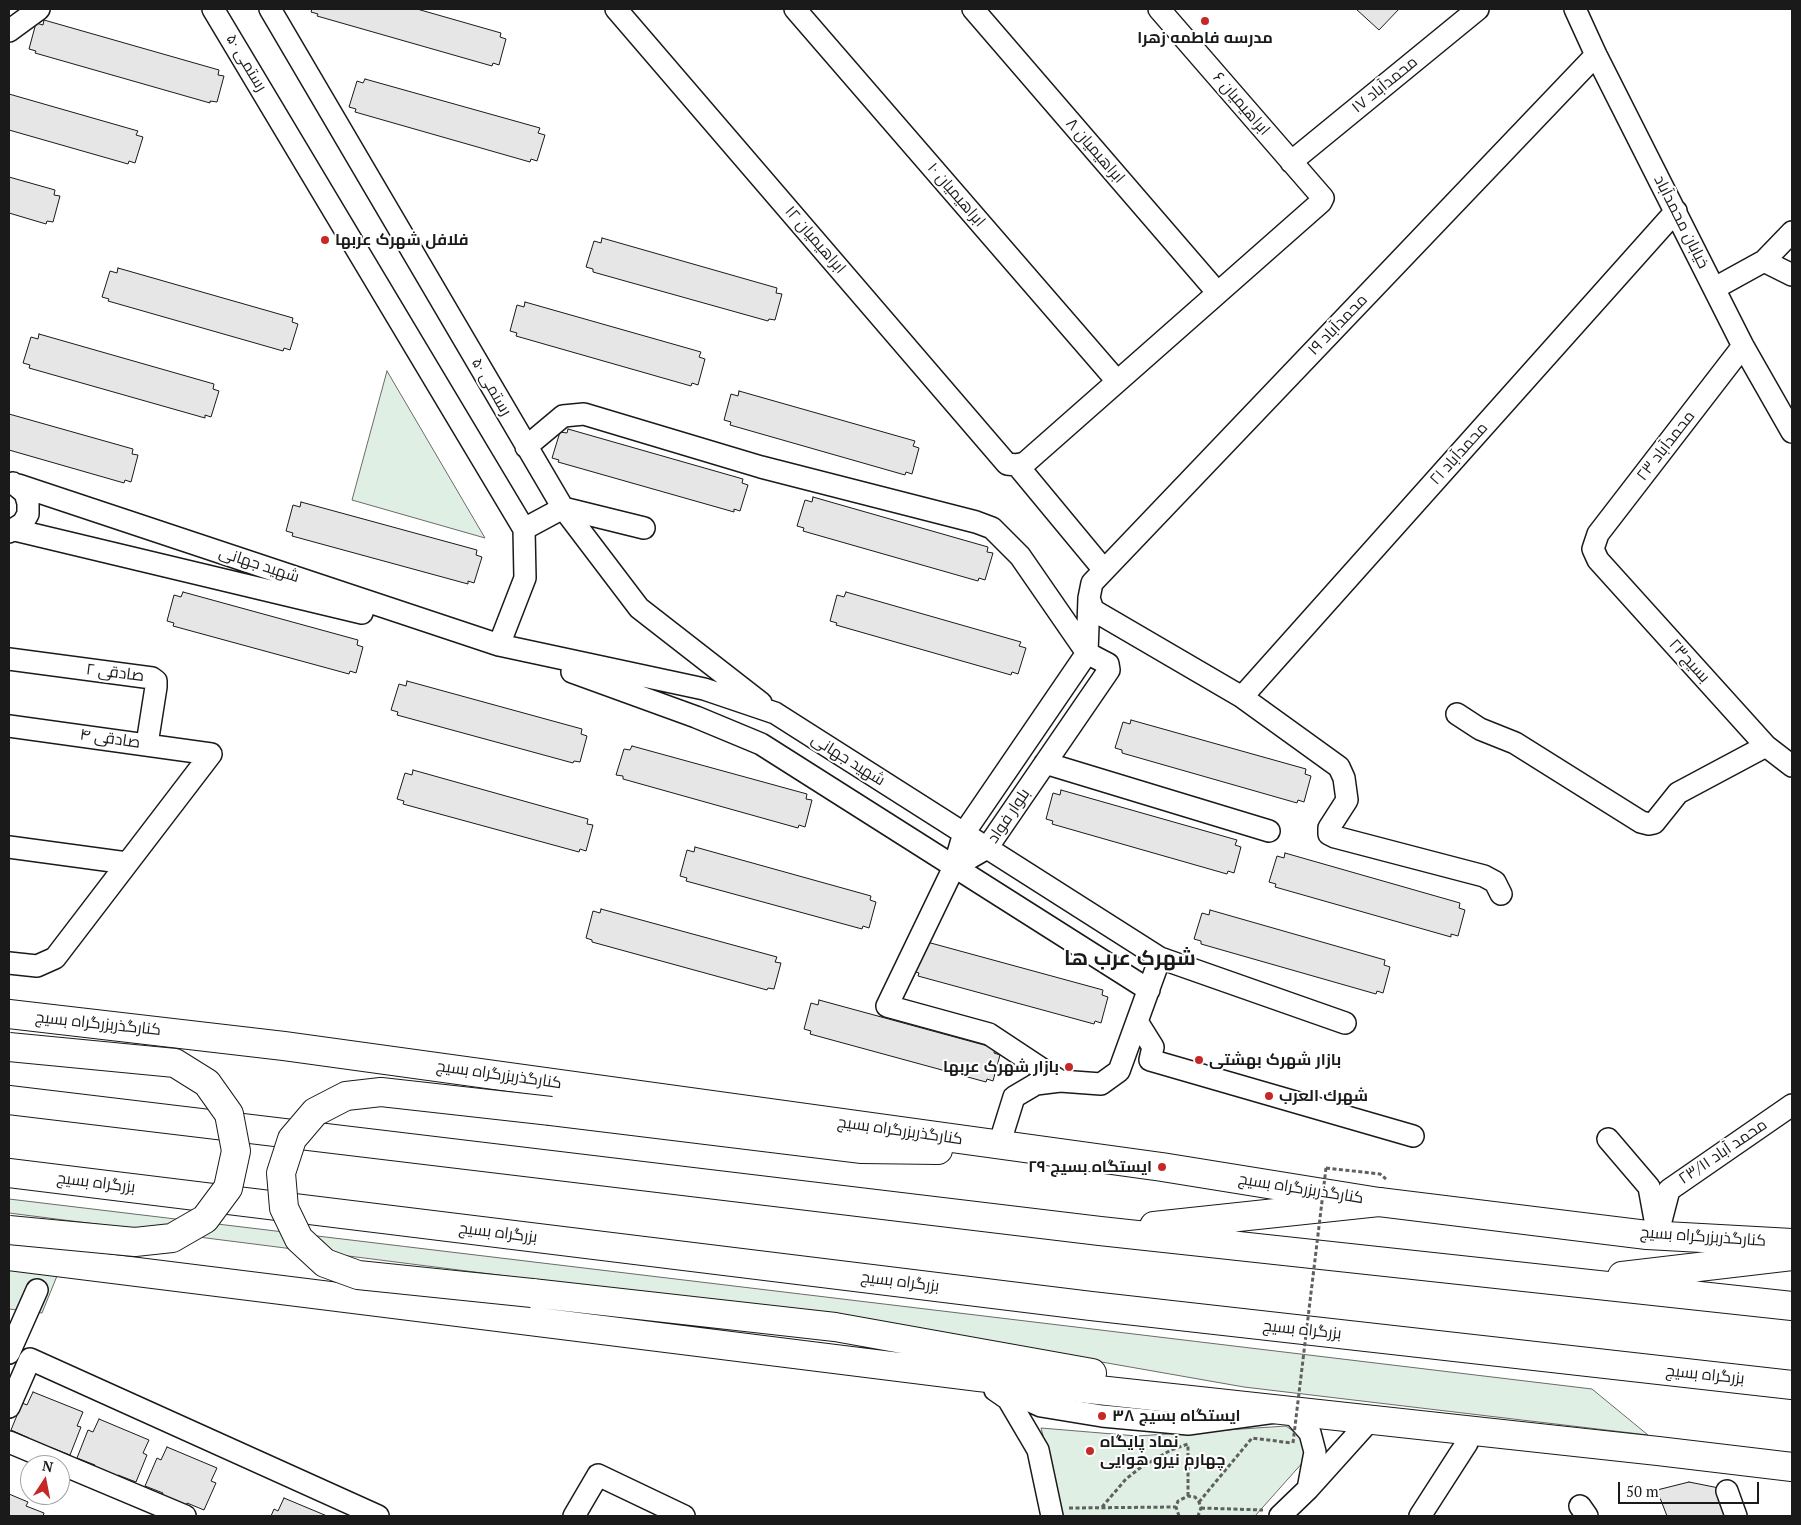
<!DOCTYPE html>
<meta charset="utf-8">
<style>
body{margin:0}
#map{position:relative;width:1801px;height:1525px;overflow:hidden;background:#fff;font-family:"PT Serif",serif}
canvas{display:block}
.frame{position:absolute;inset:0;border:10px solid #1a1a1a;pointer-events:none}
.north{position:absolute;left:20px;top:1455px;width:50px;height:50px;box-sizing:border-box;background:#fff;border:1px solid #a3a3a3;border-radius:50%;rotate:11deg;font-size:14px;font-weight:700;line-height:20px;text-align:center;color:#1a1a1a}
.north::after{content:'';display:block;margin:auto;width:18px;height:22px;background:#c62828;clip-path:polygon(50% 0,100% 100%,50% 72%,0 100%)}
.scale{position:absolute;left:1618px;top:1482px;width:141px;height:22px;box-sizing:border-box;border:2px solid #1a1a1a;border-top:0;padding-left:6px;font-size:15px;line-height:18px;white-space:nowrap;color:#1a1a1a;-webkit-text-stroke:4px #fff;paint-order:stroke}
</style>
<div id="map">
<canvas width="1801" height="1525"></canvas>
<div class="frame"></div>
<div class="north">N</div>
<div class="scale">50 m</div>
</div>
<script>
const c = document.querySelector('canvas').getContext('2d');
c.lineJoin = 'round';
function fillPath(path, color) {
  c.fillStyle = color;
  c.fill(path, 'evenodd');
}
function poly(rows) {
  const path = new Path2D();
  for (const r of rows) {
    path.moveTo(r[0], r[1]);
    for (let i = 2; i < r.length; i += 2) path.lineTo(r[i], r[i + 1]);
  }
  return path;
}
function stroke(path, color, width, dash) {
  c.strokeStyle = color;
  c.lineWidth = width;
  c.lineCap = dash ? 'butt' : 'round';
  c.setLineDash(dash || []);
  c.stroke(path);
}
function label(font, color, halo, rows, align = 'center') {
  c.font = font + ' "PT Serif",Cairo,serif';
  c.lineWidth = 4;
  c.setLineDash([]);
  c.textBaseline = 'middle';
  c.strokeStyle = halo;
  c.fillStyle = color;
  for (const [text, x, y, turn = 0] of rows) {
    c.save();
    c.translate(x, y);
    c.rotate((+turn || 0) * Math.PI / 180);
    c.textAlign = isNaN(turn) ? turn : align;
    if (halo) c.strokeText(text, 0, 0);
    c.fillText(text, 0, 0);
    c.restore();
  }
}
const green = poly([
 [387,371,485,538,352,500,387,371],
 [9,1199,1592,1389,1648,1435,1244,1387,885,1324,9,1213,9,1199],
 [9,1265,59,1271,42,1313,9,1309,9,1265],
 [1286,1426,1304,1439,1304,1461,1255,1516,1061,1516,1059,1497,1041,1428,1137,1436,1286,1426]
]);
const building = poly([
 [312,9,417,9,501,33,500,37,506,39,499,65,493,63,492,66,317,16,318,14,311,12,312,9],
 [1356,9,1399,9,1379,30,1356,9],
 [44,20,219,70,218,75,224,76,217,102,210,101,210,103,35,53,36,51,29,49,36,23,43,25,44,20],
 [365,79,540,128,538,133,545,135,537,161,531,159,530,162,355,112,356,109,349,107,357,81,363,83,365,79],
 [9,94,138,131,136,135,143,137,135,163,129,161,128,164,9,130,9,94],
 [9,177,55,190,54,195,60,196,53,222,47,221,46,224,9,213,9,177],
 [602,238,777,288,776,293,782,294,775,320,769,319,768,321,593,272,593,269,586,267,594,241,601,243,602,238],
 [118,268,293,318,292,322,298,324,290,350,284,348,283,351,108,301,109,299,102,297,110,271,117,273,118,268],
 [525,302,701,352,699,357,705,359,698,385,692,383,691,386,516,336,517,333,510,331,517,305,524,307,525,302],
 [39,334,214,384,213,389,219,391,211,417,205,415,205,418,29,368,30,365,23,363,31,337,38,339,39,334],
 [739,391,915,441,913,446,919,448,912,474,906,472,905,475,730,425,731,422,724,420,731,394,738,396,739,391],
 [9,414,133,449,132,454,138,455,131,482,125,480,124,483,9,450,9,414],
 [568,429,743,479,742,483,748,485,740,511,734,509,734,512,558,462,559,460,552,458,560,432,567,433,568,429],
 [813,497,988,547,987,552,993,553,985,580,979,578,978,581,803,531,804,528,797,526,805,500,812,502,813,497],
 [301,502,477,550,476,555,482,557,474,583,468,581,468,584,292,536,293,533,286,531,293,505,300,507,301,502],
 [183,592,358,640,357,645,363,647,356,673,350,671,349,674,173,626,174,623,167,621,174,595,181,597,183,592],
 [846,592,1021,642,1019,646,1026,648,1018,674,1012,672,1011,675,836,625,837,623,830,621,837,595,844,597,846,592],
 [407,681,582,729,581,734,587,736,580,762,574,761,573,763,397,715,398,712,391,710,399,684,406,686,407,681],
 [1131,720,1306,769,1305,774,1311,776,1304,802,1298,800,1297,803,1122,753,1122,750,1115,748,1123,722,1130,724,1131,720],
 [632,746,807,794,806,799,812,800,805,827,799,825,798,828,623,779,623,776,616,775,624,749,630,750,632,746],
 [413,770,588,819,587,824,593,825,586,851,580,849,579,852,403,804,404,801,397,799,405,773,412,775,413,770],
 [1061,790,1237,840,1235,845,1241,847,1234,873,1228,871,1227,874,1052,824,1053,821,1046,819,1053,793,1060,795,1061,790],
 [695,847,871,896,870,900,876,902,869,928,863,926,862,929,686,881,687,878,680,876,687,850,694,852,695,847],
 [1285,853,1460,903,1459,908,1465,910,1458,936,1451,934,1451,937,1275,887,1276,884,1269,882,1277,856,1284,858,1285,853],
 [601,909,777,957,775,962,781,963,774,989,768,988,767,990,592,942,592,940,586,938,593,911,600,913,601,909],
 [1210,910,1385,960,1384,965,1390,967,1383,993,1377,991,1376,994,1201,944,1201,941,1194,939,1202,913,1209,915,1210,910],
 [927,942,1103,990,1102,995,1108,997,1101,1023,1095,1021,1094,1024,918,976,919,973,912,971,927,942],
 [819,1000,995,1048,994,1053,1000,1055,993,1081,987,1079,986,1082,810,1034,811,1031,804,1029,811,1003,818,1005,819,1000],
 [33,1392,83,1412,77,1426,81,1427,70,1455,52,1448,50,1452,27,1442,29,1438,11,1430,22,1403,27,1405,33,1392],
 [99,1419,149,1440,143,1453,147,1455,136,1482,118,1475,116,1479,93,1470,95,1465,77,1458,88,1430,93,1432,99,1419],
 [167,1447,217,1468,211,1481,216,1483,204,1510,187,1503,185,1508,161,1498,163,1493,145,1486,157,1458,161,1460,167,1447],
 [1689,1482,1719,1488,1729,1516,1667,1516,1657,1490,1689,1482],
 [9,1494,28,1502,26,1506,44,1513,43,1516,9,1516,9,1494],
 [284,1498,327,1516,271,1516,274,1509,278,1511,284,1498]
]);
const path = poly([
 [1326,1168,1380,1174,1386,1179],
 [1188,1496,1188,1444],
 [1199,1502,1252,1438,1292,1443],
 [1102,1507,1126,1479,1140,1468,1171,1450,1188,1444],
 [1069,1508,1176,1507],
 [1201,1508,1263,1510],
 [1179,1516,1176,1507,1178,1501,1188,1496,1195,1497,1199,1502,1201,1508,1198,1516]
]);
const minor = poly([
 [213,9,524,529,525,578,499,645],
 [270,9,563,508,639,608,761,703],
 [616,9,1007,464,1017,465,1025,463,1321,202,1323,198,1159,9],
 [795,9,1117,381],
 [973,9,1217,292],
 [1575,9,1596,55,1743,346,1792,432],
 [9,31,39,9],
 [1291,162,1478,9],
 [1764,261,1792,275],
 [1715,288,1764,261,1792,232],
 [1743,346,1598,534,1593,549,1598,560,1766,746,1792,766],
 [526,447,563,416,584,414,761,467,976,522,992,528,1020,556,1087,653,1108,664,1109,670,987,848,954,867],
 [1017,465,1104,570],
 [18,485,499,645,704,689,775,713,1160,958,1345,1023],
 [524,529,563,508,644,528],
 [15,530,362,613],
 [9,532,23,523,28,514,28,503,25,493,13,483],
 [1089,598,1093,610,1242,697,1339,767,1344,778,1347,800,1329,828,1329,834,1335,837,1484,876,1495,882,1501,894],
 [1087,653,1089,598,1092,583,1596,55],
 [9,659,152,678,156,681,156,687,147,744],
 [572,672,696,717,761,744,1149,990],
 [1242,697,1676,211],
 [1457,714,1480,729,1515,743,1641,822,1649,824,1654,823,1678,793,1766,746],
 [9,726,211,754,55,958,37,966,9,963],
 [1045,763,1269,831],
 [9,847,127,863],
 [1138,1023,1153,1047,1150,1060,1413,1136],
 [1060,1081,989,1034,887,1006,954,867,964,833,1087,653],
 [1608,1139,1649,1187,1656,1225],
 [999,1145,1014,1097,1036,1084,1060,1081,1101,1084,1119,1071,1160,958],
 [1657,1236,1669,1190,1792,1105],
 [9,1353,37,1290],
 [991,1383,1041,1406,1102,1416,1188,1424,1290,1410,1310,1433,1315,1452,1308,1489],
 [995,1390,1008,1399,1038,1450,1052,1516],
 [9,1407,30,1359,378,1516],
 [9,1442,185,1516],
 [1727,1491,1736,1516],
 [1580,1506,1587,1516],
 [574,1516,598,1475,684,1516],
 [1280,1516,1308,1489,1371,1419],
 [1420,1516,1467,1443]
]);
const major = poly([
 [9,1014,284,1046,1162,1167,1379,1202,1647,1235,1792,1243],
 [551,1111,862,1149,938,1150],
 [9,1256,979,1377,1658,1451,1792,1467],
 [532,1293,835,1327,1092,1373]
]);
const highway = poly([
 [9,1100,1100,1231,1792,1306],
 [9,1173,1091,1306,1792,1385],
 [1154,1226,1379,1202],
 [1622,1276,1792,1256]
]);
const pathBridge = poly([
 [1293,1443,1326,1168]
]);
const majorBridge = poly([
 [9,1047,175,1063,207,1083,229,1114,236,1151,228,1188,205,1219,172,1238,135,1242,9,1230],
 [532,1293,358,1275,325,1263,299,1239,284,1208,281,1173,292,1139,315,1112,346,1096,381,1092,551,1111]
]);
const markers = [
 [1205,21,5,"#c62828"],
 [325,240,5,"#c62828"],
 [1199,1060,5,"#c62828"],
 [1069,1067,5,"#c62828"],
 [1269,1096,5,"#c62828"],
 [1162,1167,5,"#c62828"],
 [1102,1416,5,"#c62828"],
 [1090,1451,5,"#c62828"]
];
const poiNames = [
 ["مدرسه فاطمه زهرا",1205,38,"center"],
 ["فلافل شهرک عربها",335,240],
 ["بازار شهرک بهشتی",1209,1060],
 ["بازار شهرک عربها",1059,1067,"right"],
 ["شهرك العرب",1279,1096],
 ["ایستگاه بسیج ۲۹",1152,1167,"right"],
 ["ایستگاه بسیج ۳۸",1112,1416],
 ["نماد پایگاه",1100,1442],
 ["چهارم نیرو هوایی",1100,1460]
];
const streetNames = [
 ["رستمی ۵۰",246,63,59],
 ["محمدآباد ۱۷",1385,85,-39],
 ["ابراهیمیان ۶",1241,104,49],
 ["ابراهیمیان ۸",1095,151,49],
 ["ابراهیمیان ۱۰",956,195,49],
 ["خیابان محمدآباد",1681,222,63],
 ["ابراهیمیان ۱۲",815,240,49],
 ["محمدآباد ۱۹",1338,325,-46],
 ["رستمی ۵۰",491,387,60],
 ["محمدآباد ۲۳",1666,446,-52],
 ["محمدآباد ۲۱",1459,454,-48],
 ["شهید جهانی",259,565,18],
 ["بسیج۲۳",1689,661,48],
 ["صادقی ۲",115,673,7],
 ["صادقی ۴",110,739,8],
 ["شهید جهانی",848,760,32],
 ["بلوار فواد",1009,816,-56],
 ["کنارگذربزرگراه بسیج",98,1024,6],
 ["کنارگذربزرگراه بسیج",499,1075,8],
 ["کنارگذربزرگراه بسیج",900,1131,8],
 ["محمد آباد ۲۳/۱۱",1723,1152,-34],
 ["بزرگراه بسیج",96,1183,7],
 ["کنارگذربزرگراه بسیج",1301,1189,9],
 ["بزرگراه بسیج",498,1233,7],
 ["کنارگذربزرگراه بسیج",1703,1237,4],
 ["بزرگراه بسیج",900,1282,7],
 ["بزرگراه بسیج",1302,1330,6],
 ["بزرگراه بسیج",1705,1375,6]
];
const districtNames = [
 ["شهرک عرب ها",1130,959]
];
fillPath(green, '#e0efe3');
stroke(green, '#6a6a6a', 1);
fillPath(building, '#e6e6e6');
stroke(building, '#1a1a1a', 1);
stroke(minor, '#1a1a1a', 24);
stroke(major, '#1a1a1a', 30);
stroke(highway, '#1a1a1a', 30);
stroke(path, '#5f5f5f', 3, [4, 2.5]);
stroke(minor, '#fff', 21);
stroke(major, '#fff', 28);
stroke(highway, '#fff', 28);
stroke(majorBridge, '#1a1a1a', 30, []);
stroke(pathBridge, '#5f5f5f', 3, [4, 2.5]);
stroke(majorBridge, '#fff', 28);
for (const [x, y, r, color] of markers) {
  const dot = new Path2D();
  dot.arc(x, y, r, 0, 2 * Math.PI);
  c.fillStyle = color;
  c.fill(dot);
  stroke(dot, '#fff', 2);
}
label('bold 16px', '#1a1a1a', '#fff', poiNames, 'left');
label('16px', '#1a1a1a', '#fff', streetNames);
label('bold 21px', '#1a1a1a', '#fff', districtNames);
</script>
